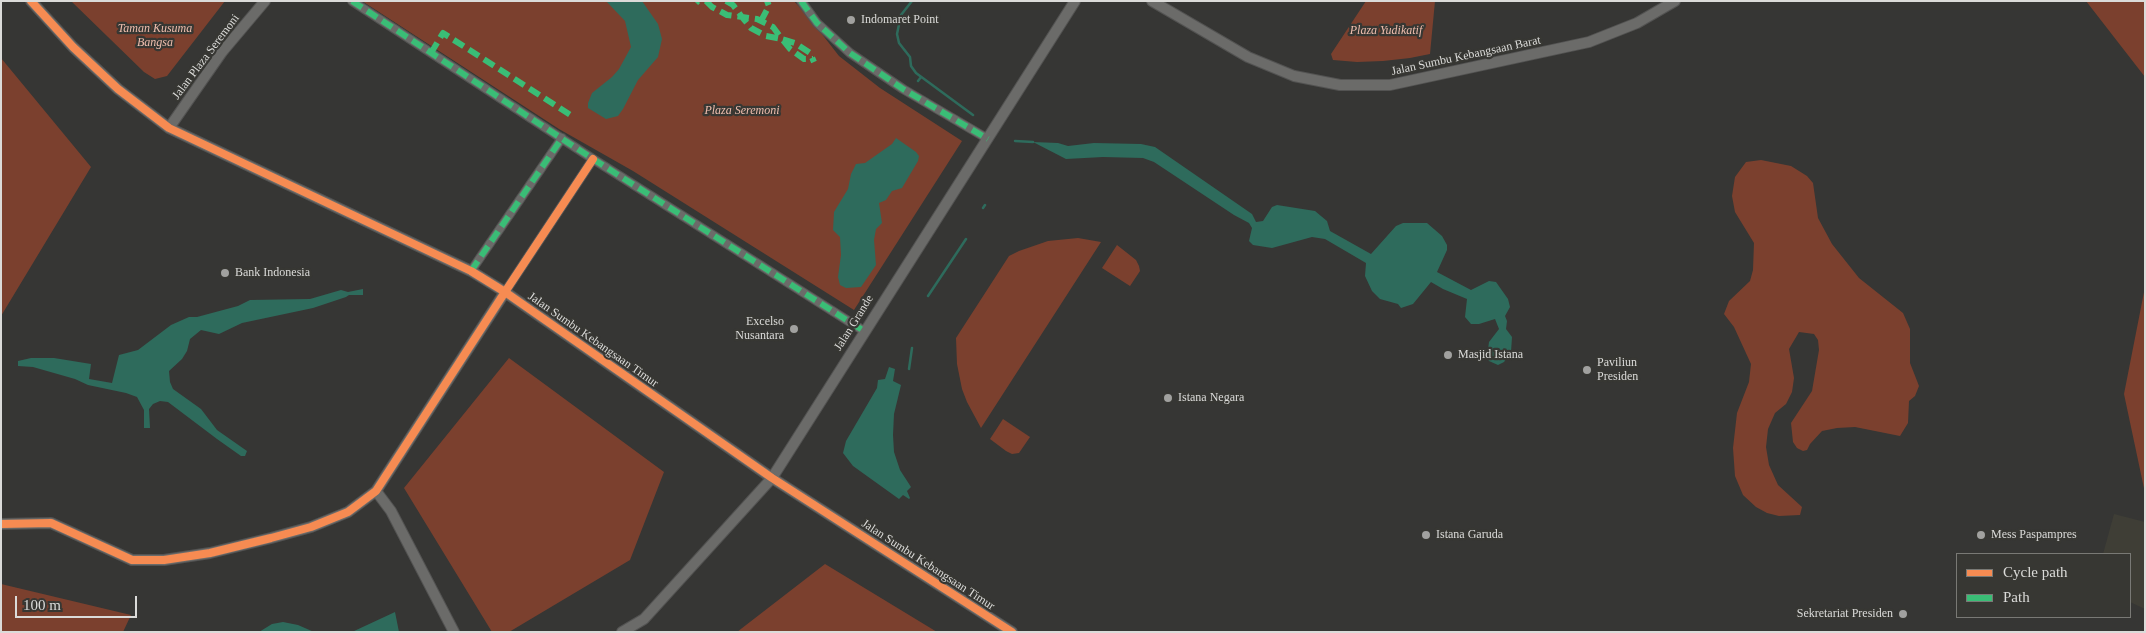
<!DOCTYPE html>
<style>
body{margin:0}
#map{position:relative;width:2146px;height:633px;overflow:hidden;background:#363634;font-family:"Times New Roman",serif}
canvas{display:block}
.frame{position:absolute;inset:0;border:2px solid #dbdbd9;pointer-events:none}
.legend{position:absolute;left:1956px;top:553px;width:175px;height:65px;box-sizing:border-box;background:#373733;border:1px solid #797975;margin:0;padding:6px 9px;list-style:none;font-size:15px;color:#dbdbd9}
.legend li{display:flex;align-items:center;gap:10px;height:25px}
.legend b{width:25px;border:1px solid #797975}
.scale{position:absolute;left:15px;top:596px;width:122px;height:22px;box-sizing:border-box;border:2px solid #dbdbd9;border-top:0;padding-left:6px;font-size:15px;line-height:18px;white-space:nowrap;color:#dbdbd9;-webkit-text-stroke:4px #373733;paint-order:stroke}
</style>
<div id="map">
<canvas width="2146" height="633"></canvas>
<div class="frame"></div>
<ul class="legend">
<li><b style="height:6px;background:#f68b52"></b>Cycle path</li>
<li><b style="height:6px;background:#3abd76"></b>Path</li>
</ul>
<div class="scale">100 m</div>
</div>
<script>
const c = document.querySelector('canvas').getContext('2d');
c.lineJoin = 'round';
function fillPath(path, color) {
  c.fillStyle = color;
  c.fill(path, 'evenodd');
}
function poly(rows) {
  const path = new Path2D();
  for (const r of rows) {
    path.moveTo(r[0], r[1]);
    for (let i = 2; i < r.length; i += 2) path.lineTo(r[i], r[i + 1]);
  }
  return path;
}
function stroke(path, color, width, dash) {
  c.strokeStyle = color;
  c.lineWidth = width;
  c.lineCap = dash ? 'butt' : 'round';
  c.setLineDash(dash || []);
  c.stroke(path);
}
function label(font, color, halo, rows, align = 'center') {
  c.font = font + ' "Times New Roman",serif';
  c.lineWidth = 4.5;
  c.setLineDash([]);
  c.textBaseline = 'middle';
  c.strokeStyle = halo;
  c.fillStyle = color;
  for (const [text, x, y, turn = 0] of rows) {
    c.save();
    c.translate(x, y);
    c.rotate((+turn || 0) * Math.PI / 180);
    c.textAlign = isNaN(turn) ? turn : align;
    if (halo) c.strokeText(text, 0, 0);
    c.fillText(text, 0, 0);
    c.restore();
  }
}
const built = poly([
 [2114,514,2145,522,2145,609,2130,602,2130,554,2103,554]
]);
const green = poly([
 [71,1,225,1,167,76,155,79,144,72],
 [362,1,794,1,811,20,839,56,880,88,962,141,854,310,633,171,559,129],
 [1366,1,1435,1,1430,54,1410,58,1383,61,1357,62,1333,60,1331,54],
 [2086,1,2145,1,2145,77],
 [1,58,91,167,1,316],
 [1761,160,1791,166,1807,176,1813,183,1818,218,1832,244,1859,278,1903,313,1910,329,1910,363,1919,386,1915,396,1909,401,1908,423,1900,436,1855,427,1837,428,1822,431,1810,444,1807,450,1803,451,1797,448,1793,442,1791,423,1812,391,1819,350,1818,340,1814,334,1799,332,1789,349,1794,378,1792,392,1786,404,1775,413,1768,429,1766,447,1769,465,1778,485,1802,507,1800,515,1779,516,1767,513,1756,507,1743,495,1735,476,1733,448,1737,413,1749,382,1751,364,1734,327,1724,314,1729,301,1750,281,1753,270,1754,243,1735,212,1732,196,1735,177,1746,162],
 [1078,238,1101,242,981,428,967,402,962,389,957,364,956,338,1009,256,1019,251,1048,241],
 [1117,245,1136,260,1139,266,1140,271,1130,286,1102,268],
 [2145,287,2145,493,2124,394],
 [509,358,664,472,630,560,509,632,492,632,404,488],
 [1003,419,1030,437,1019,453,1012,454,1006,451,990,439],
 [825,564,937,632,737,632],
 [1,584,131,615,123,632,1,632]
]);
const water = poly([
 [606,1,642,1,658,24,662,39,658,57,638,80,623,109,618,116,606,119,588,108,588,103,592,93,612,77,619,69,631,47,625,21],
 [896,138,916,152,919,156,918,161,902,188,892,191,886,200,879,203,882,223,876,229,874,240,876,265,861,287,846,288,840,285,838,277,841,255,840,237,833,230,834,212,848,189,851,174,856,164,865,163,892,144],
 [1033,142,1058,143,1068,146,1094,143,1141,144,1155,147,1252,214,1256,222,1263,221,1272,207,1277,205,1315,211,1327,221,1330,231,1371,254,1396,226,1403,223,1427,223,1442,236,1447,245,1447,250,1437,272,1471,290,1489,281,1496,282,1508,299,1510,307,1505,316,1507,321,1506,329,1512,337,1511,352,1504,362,1498,365,1489,361,1487,357,1489,342,1499,329,1495,319,1479,324,1471,324,1465,317,1467,299,1443,289,1431,282,1413,304,1401,308,1398,304,1380,299,1372,291,1365,276,1366,263,1325,239,1312,237,1272,248,1253,245,1249,241,1252,228,1249,223,1234,215,1154,162,1143,158,1103,157,1066,159],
 [363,289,363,295,349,295,346,297,313,308,242,323,219,334,201,330,190,339,187,351,182,359,169,371,170,382,173,389,201,409,217,430,247,451,245,456,241,456,217,439,168,402,160,401,153,404,149,409,150,428,144,428,144,410,137,397,126,393,88,385,75,379,33,367,18,366,18,361,31,358,54,358,91,364,89,379,112,383,119,355,138,350,171,325,189,317,197,317,238,306,250,300,310,299,341,290,348,292],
 [889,367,895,369,893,381,901,385,894,414,893,435,894,452,900,470,911,487,907,491,910,498,909,499,903,495,899,499,853,466,843,453,846,441,877,388,878,380,885,379],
 [395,612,399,632,352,632],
 [283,622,298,625,314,632,259,632,272,624]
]);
const stream = poly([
 [912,1,901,15,897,34,899,43,910,57,911,66,916,73,973,115],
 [918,81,921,77],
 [1015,141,1033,142],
 [983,208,985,205],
 [928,296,966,239],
 [909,369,912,348]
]);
const minor = poly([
 [352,1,593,159,864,331],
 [801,1,817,23,850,53,903,89,988,139],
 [471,271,562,138],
 [505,292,593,159]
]);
const tertiary = poly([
 [31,1,73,47,118,89,169,128,471,271,505,292,772,478,1012,632],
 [1152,1,1248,57,1294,76,1340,85,1390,85,1589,42,1637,23,1675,1],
 [169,128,222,52,265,1],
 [376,491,391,511,454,632],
 [1,524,51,523,132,560,164,560,210,553,271,538,311,527,348,512,376,491,505,292],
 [622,632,644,619,772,478,1075,1]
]);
const quiet = poly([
 [352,1,593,159,864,331],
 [706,1,712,7,727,15,742,17,751,28,766,36,782,39,790,49,804,59,813,59],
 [726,1,733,5,742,17,757,19,773,27,782,39,795,43,810,53,814,62],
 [801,1,817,23,850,53,903,89,988,139],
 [696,3,698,1],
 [761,21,769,6,767,1],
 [431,53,443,33,572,116],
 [471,271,562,138]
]);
const cycleway = poly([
 [31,1,73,47,118,89,169,128,471,271,505,292,772,478,1012,632],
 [1,524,51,523,132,560,164,560,210,553,271,538,311,527,348,512,376,491,505,292,593,159]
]);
const markers = [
 [851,20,5,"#a1a19f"],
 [225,273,5,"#a1a19f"],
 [794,329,5,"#a1a19f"],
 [1448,355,5,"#a1a19f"],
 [1587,370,5,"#a1a19f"],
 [1168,398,5,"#a1a19f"],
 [1426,535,5,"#a1a19f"],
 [1981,535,5,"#a1a19f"],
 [1903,614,5,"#a1a19f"]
];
const poiNames = [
 ["Indomaret Point",861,20],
 ["Bank Indonesia",235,273],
 ["Excelso",784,322,"right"],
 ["Nusantara",784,336,"right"],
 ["Masjid Istana",1458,355],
 ["Paviliun",1597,363],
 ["Presiden",1597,377],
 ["Istana Negara",1178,398],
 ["Istana Garuda",1436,535],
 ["Mess Paspampres",1991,535],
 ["Sekretariat Presiden",1893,614,"right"]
];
const parkNames = [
 ["Taman Kusuma",155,29],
 ["Bangsa",155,43],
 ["Plaza Yudikatif",1386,31],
 ["Plaza Seremoni",742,111]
];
const streetNames = [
 ["Jalan Sumbu Kebangsaan Barat",1466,56,-12],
 ["Jalan Plaza Seremoni",206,57,-53],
 ["Jalan Grande",854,323,-58],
 ["Jalan Sumbu Kebangsaan Timur",593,340,35],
 ["Jalan Sumbu Kebangsaan Timur",928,565,33]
];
fillPath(built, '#3f3e36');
fillPath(green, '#7b402e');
fillPath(water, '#2e6b5c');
stroke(stream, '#2e6b5c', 2.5);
stroke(minor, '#535352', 10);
stroke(tertiary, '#535352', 12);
stroke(minor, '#6b6b69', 8);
stroke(tertiary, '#6b6b69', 10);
stroke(quiet, '#3abd76', 6, [12, 6]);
stroke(cycleway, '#f68b52', 8);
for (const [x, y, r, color] of markers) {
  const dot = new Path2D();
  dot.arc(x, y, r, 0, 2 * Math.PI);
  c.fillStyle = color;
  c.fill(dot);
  stroke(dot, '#373733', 2);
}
label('12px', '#dbdbd9', '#373733', poiNames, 'left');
label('italic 12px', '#efbeae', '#373733', parkNames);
label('12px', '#dbdbd9', '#373733', streetNames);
</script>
